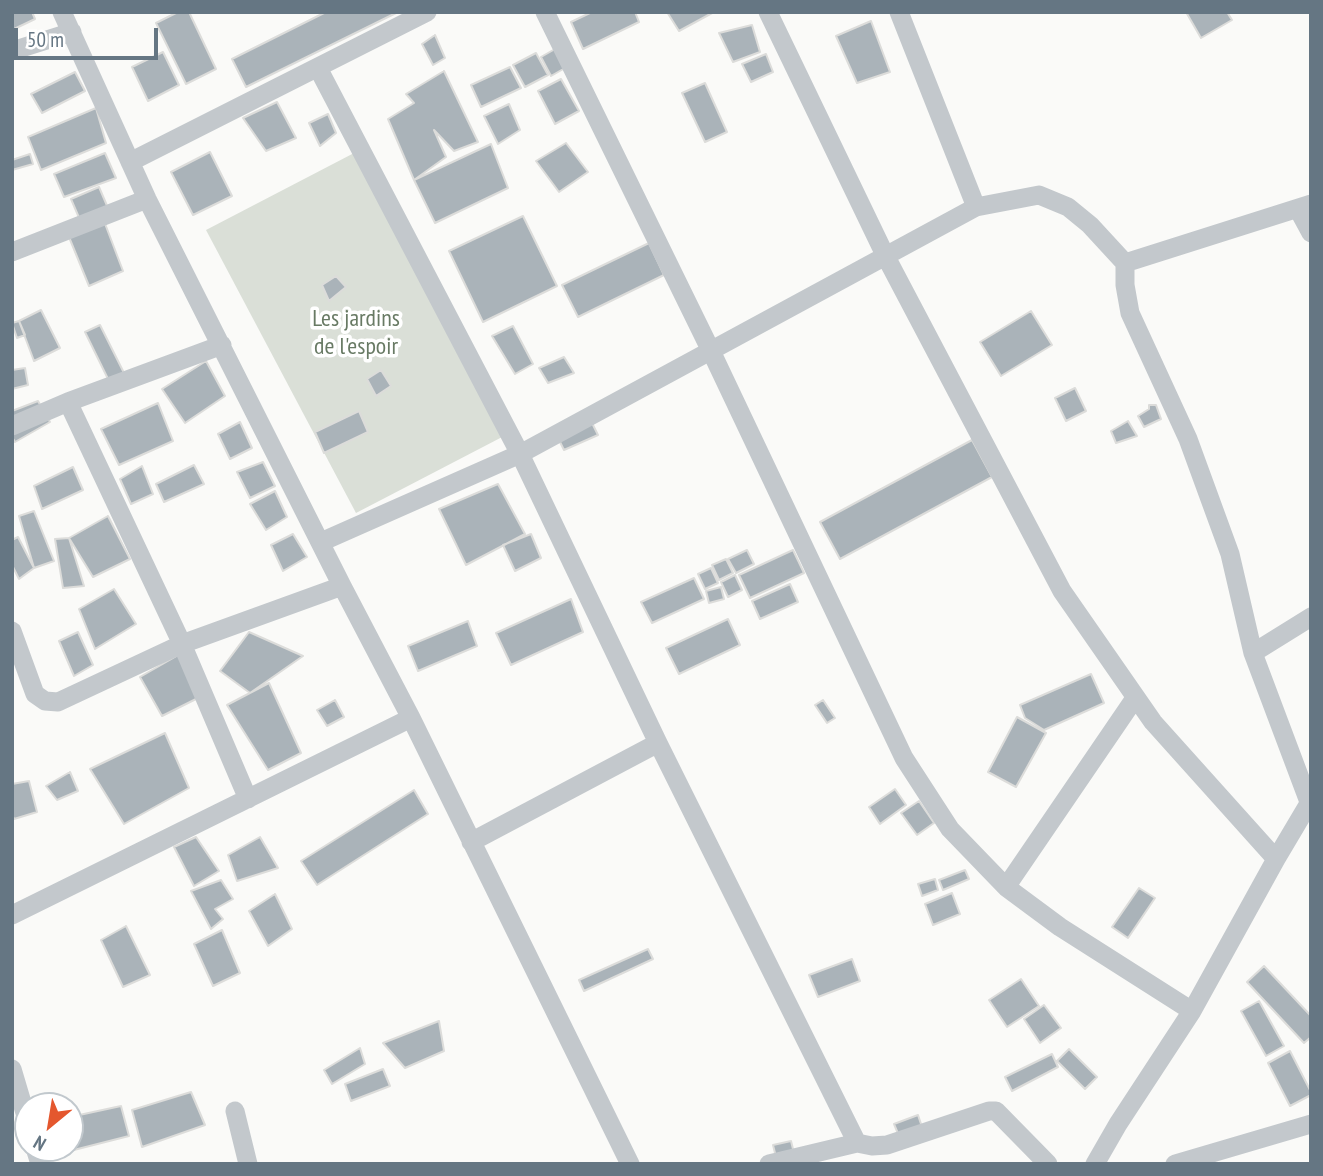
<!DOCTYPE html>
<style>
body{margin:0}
#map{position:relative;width:1323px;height:1176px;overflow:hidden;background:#fafaf8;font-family:"PT Sans Narrow",sans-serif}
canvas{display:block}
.frame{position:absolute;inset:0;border:14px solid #657683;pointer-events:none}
.north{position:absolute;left:14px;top:1092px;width:70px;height:70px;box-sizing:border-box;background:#fff;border:2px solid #c1c8cd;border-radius:50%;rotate:210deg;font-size:19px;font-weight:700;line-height:28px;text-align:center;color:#657683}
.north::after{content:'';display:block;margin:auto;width:24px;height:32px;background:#e4572e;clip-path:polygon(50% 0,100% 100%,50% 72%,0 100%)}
.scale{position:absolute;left:14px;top:28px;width:144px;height:32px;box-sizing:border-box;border:4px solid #657683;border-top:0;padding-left:9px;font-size:21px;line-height:24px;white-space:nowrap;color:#657683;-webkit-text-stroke:5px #fff;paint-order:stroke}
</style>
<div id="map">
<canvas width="1323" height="1176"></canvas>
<div class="frame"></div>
<div class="north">N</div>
<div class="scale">50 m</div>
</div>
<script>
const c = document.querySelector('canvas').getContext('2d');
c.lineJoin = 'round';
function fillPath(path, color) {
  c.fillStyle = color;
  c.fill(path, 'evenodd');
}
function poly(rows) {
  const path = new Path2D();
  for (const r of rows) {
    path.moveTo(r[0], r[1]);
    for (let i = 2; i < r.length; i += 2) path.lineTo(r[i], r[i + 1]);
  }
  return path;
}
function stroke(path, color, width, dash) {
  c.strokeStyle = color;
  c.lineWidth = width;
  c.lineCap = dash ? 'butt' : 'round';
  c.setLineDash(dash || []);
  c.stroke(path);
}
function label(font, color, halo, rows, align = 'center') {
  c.font = font + ' "PT Sans Narrow",sans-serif';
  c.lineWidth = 7;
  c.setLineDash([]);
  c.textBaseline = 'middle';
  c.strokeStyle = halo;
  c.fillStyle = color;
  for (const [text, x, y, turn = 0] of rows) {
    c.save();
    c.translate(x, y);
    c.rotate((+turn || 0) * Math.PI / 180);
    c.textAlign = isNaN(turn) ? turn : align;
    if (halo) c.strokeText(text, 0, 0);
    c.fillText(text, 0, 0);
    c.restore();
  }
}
const green = poly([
 [356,152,506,435,356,513,206,230]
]);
const building = poly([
 [12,12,32,12,35,19,12,30,12,12],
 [178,12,189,12,216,69,186,84,156,23,178,12],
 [326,12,398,12,246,87,232,59,326,12],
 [592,12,635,12,639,22,583,49,571,22,592,12],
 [667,12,714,12,679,31,667,12],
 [1186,12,1227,12,1232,20,1201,38,1186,12],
 [871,21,890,72,857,83,836,36,871,21],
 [752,25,760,52,733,62,719,33,752,25],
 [435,35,445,58,433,65,422,44,435,35],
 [555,49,565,68,551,76,541,57,555,49],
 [163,52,179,85,148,101,132,67,163,52],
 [536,53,548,75,525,87,513,65,536,53],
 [766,54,773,72,751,82,742,64,766,54],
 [510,67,521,88,481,107,471,85,510,67],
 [444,71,478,142,454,151,434,130,446,157,414,180,388,119,414,103,406,94,444,71],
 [75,72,85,91,42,113,31,94,75,72],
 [561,79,579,111,555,124,538,91,561,79],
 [705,83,727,132,705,142,682,93,705,83],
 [277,102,296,138,266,151,243,118,277,102],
 [509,104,520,130,498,144,484,116,509,104],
 [96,108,106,143,41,170,28,137,96,108],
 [328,114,336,133,320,146,309,123,328,114],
 [566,143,588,172,559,192,536,161,566,143],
 [491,144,508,188,435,223,414,180,491,144],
 [210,152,232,196,193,215,171,172,210,152],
 [105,153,116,178,64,197,54,174,105,153],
 [30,154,33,164,12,170,12,160,30,154],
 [99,187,108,208,80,220,71,199,99,187],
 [523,216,557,286,483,322,449,251,523,216],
 [104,221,123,271,89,286,69,237,104,221],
 [649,243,664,275,578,317,562,285,649,243],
 [336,276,346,287,329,301,322,285,336,276],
 [41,310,60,348,34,361,19,321,41,310],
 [1031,311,1052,345,1001,376,980,342,1031,311],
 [19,321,25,335,17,338,12,323,19,321],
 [100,325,125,375,110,383,85,332,100,325],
 [513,326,533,364,515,374,492,336,513,326],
 [564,357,574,373,548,383,539,368,564,357],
 [206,361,225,396,185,423,162,389,206,361],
 [25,368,28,385,12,389,12,370,25,368],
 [381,370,391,386,376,396,367,379,381,370],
 [1075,388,1086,411,1066,421,1055,398,1075,388],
 [38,401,50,422,15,442,12,437,12,411,38,401],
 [158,403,173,441,119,465,101,429,158,403],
 [1149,405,1156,405,1161,419,1144,427,1138,416,1149,409,1149,405],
 [359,411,368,432,324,453,315,432,359,411],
 [1128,421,1137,436,1116,443,1111,431,1128,421],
 [240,422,252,448,230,459,218,434,240,422],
 [592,423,598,435,564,450,559,440,592,423],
 [972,440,992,477,840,559,820,522,972,440],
 [263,462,275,486,250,498,237,472,263,462],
 [194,465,204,484,164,502,156,484,194,465],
 [142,466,153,494,131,504,120,479,142,466],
 [73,467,83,490,42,509,34,486,73,467],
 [498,484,525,534,466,565,439,509,498,484],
 [275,491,287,517,266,530,250,504,275,491],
 [34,511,54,561,34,568,19,516,34,511],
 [108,516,130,559,93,577,69,538,108,516],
 [293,534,307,557,283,571,271,545,293,534],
 [531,534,541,558,515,571,503,545,531,534],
 [18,537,34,568,19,579,12,565,12,540,18,537],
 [69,538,84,586,63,588,55,539,69,538],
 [747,550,754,564,736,573,728,559,747,550],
 [793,550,804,573,750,598,739,575,793,550],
 [726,559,733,573,719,580,712,565,726,559],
 [711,568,718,583,705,589,698,574,711,568],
 [735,575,742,590,728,597,721,582,735,575],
 [694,578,704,599,652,623,641,602,694,578],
 [790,584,798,602,760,619,752,601,790,584],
 [721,587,724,599,709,603,706,591,721,587],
 [114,589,136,624,95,649,79,609,114,589],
 [571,599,583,632,511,665,496,633,571,599],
 [728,619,740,645,679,674,666,648,728,619],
 [468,621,477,646,418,671,408,646,468,621],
 [78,632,93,665,74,676,59,641,78,632],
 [249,632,303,656,250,693,220,671,249,632],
 [180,654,200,697,162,716,140,677,180,654],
 [1091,674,1104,703,1044,730,1025,718,1020,705,1091,674],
 [269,683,301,753,268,770,227,705,269,683],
 [335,700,344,717,327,726,317,710,335,700],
 [823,700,835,718,827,723,815,705,823,700],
 [1017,717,1046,733,1016,787,988,772,1017,717],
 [165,733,189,788,124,824,90,769,165,733],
 [70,772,78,791,57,800,46,786,70,772],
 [29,781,37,812,14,819,12,814,12,784,29,781],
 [895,789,906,805,880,824,869,807,895,789],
 [414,790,428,814,317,885,301,861,414,790],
 [919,801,934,823,917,835,901,813,919,801],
 [196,837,219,871,194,886,174,847,196,837],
 [260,837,278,868,237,881,228,855,260,837],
 [965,870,969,879,943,890,939,880,965,870],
 [935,879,938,890,922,896,918,884,935,879],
 [221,880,233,899,215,909,223,919,211,929,191,891,221,880],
 [1139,888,1155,898,1128,938,1112,927,1139,888],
 [952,893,960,914,933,925,925,904,952,893],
 [275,894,292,929,268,946,249,911,275,894],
 [126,926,150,975,123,987,101,940,126,926],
 [222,930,240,973,213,986,194,944,222,930],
 [648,949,653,959,584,991,579,980,648,949],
 [852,959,860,981,818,997,809,975,852,959],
 [1264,966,1311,1016,1311,1037,1304,1043,1247,982,1264,966],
 [1021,979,1039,1006,1007,1027,989,1000,1021,979],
 [1259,1001,1284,1046,1266,1056,1241,1011,1259,1001],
 [1044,1005,1061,1028,1040,1043,1024,1019,1044,1005],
 [439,1021,444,1051,405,1068,383,1043,439,1021],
 [360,1048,365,1064,332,1084,324,1070,360,1048],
 [1069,1049,1097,1077,1085,1089,1057,1061,1069,1049],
 [1290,1051,1311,1092,1311,1095,1290,1106,1268,1063,1290,1051],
 [1052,1054,1058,1067,1012,1091,1005,1077,1052,1054],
 [383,1069,390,1086,351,1101,345,1084,383,1069],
 [191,1092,205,1125,142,1147,132,1110,191,1092],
 [121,1106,129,1136,62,1153,61,1148,70,1148,70,1117,121,1106],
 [918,1115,922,1127,899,1136,894,1124,918,1115],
 [791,1141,794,1153,776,1157,773,1145,791,1141]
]);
const minor = poly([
 [62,12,147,199,342,586,411,718,630,1164],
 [545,12,711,351,904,758,950,829,1006,887,1060,927,1192,1011],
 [768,12,885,255,1062,591,1153,722,1276,859],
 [899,12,976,207,1039,195,1068,207,1090,225,1125,263,1125,285,1130,313,1188,439,1230,554,1253,653,1309,802],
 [12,51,72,32],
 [318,68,520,454,658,743,857,1143],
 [130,162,427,12],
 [1298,209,1311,233],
 [12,252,147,199],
 [1125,263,1311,204],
 [68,402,182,644,248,799],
 [12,426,68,402,222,345],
 [321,542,520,454,976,207],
 [12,631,35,694,45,701,58,702,182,644,342,586],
 [1253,653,1311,617],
 [471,842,658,743],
 [1006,887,1135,698],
 [12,915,411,718],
 [12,1069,28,1123],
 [235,1111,248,1164],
 [35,1148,40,1164],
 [769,1164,857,1143,872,1146,887,1145,989,1111,996,1111,1048,1164],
 [1095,1164,1118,1124,1192,1011,1276,859,1311,800],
 [1175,1164,1311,1124]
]);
const parkNames = [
 ["Les jardins",356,319],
 ["de l'espoir",356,347]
];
fillPath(green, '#dadfd7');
fillPath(building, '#aab3b9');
stroke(building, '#dcdcda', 2);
stroke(minor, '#c3c8cc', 19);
label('24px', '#687a64', '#fff', parkNames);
</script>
